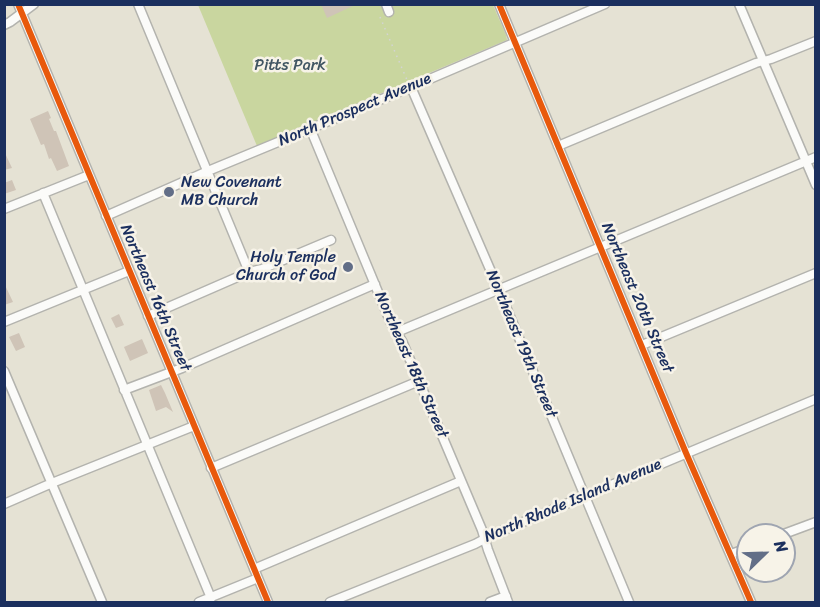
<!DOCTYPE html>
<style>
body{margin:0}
#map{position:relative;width:820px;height:607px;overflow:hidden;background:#e5e2d4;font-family:Sriracha,sans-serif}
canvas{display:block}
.frame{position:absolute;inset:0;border:6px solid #1b2f5e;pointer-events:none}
.north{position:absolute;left:736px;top:523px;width:60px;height:60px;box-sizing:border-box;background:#f7f3e8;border:2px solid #9fa5b1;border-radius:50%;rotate:67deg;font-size:16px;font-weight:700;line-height:24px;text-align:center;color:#1b2f5e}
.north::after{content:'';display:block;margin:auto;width:21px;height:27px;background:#626e87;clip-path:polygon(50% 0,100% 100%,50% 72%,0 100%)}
</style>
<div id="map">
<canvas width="820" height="607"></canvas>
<div class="frame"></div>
<div class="north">N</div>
</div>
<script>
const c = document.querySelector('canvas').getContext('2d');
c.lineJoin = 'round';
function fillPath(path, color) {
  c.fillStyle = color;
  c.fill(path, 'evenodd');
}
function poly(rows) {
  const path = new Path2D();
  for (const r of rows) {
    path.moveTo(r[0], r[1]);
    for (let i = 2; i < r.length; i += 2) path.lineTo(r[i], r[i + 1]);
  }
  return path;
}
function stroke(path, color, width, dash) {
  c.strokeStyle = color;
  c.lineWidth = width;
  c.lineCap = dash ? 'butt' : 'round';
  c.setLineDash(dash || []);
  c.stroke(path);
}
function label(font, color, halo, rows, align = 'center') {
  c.font = font + ' Sriracha,sans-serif';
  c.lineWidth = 5;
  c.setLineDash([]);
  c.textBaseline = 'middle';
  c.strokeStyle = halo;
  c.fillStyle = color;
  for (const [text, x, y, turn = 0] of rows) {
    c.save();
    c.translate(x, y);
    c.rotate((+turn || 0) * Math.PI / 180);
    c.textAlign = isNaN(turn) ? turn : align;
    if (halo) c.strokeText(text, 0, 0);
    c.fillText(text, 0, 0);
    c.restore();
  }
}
const green = poly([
 [198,5,493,5,506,35,507,40,257,146]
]);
const building = poly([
 [321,4,357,4,327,18],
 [48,111,51,118,49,119,54,131,56,131,69,166,57,171,51,158,49,159,44,144,41,145,30,119],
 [4,151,12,168,4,170],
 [12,180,16,190,4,194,4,183],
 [4,283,13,302,4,305],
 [119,314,124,325,116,328,111,318],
 [19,333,25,347,16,351,9,337],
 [142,339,148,353,130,361,124,347],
 [161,385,165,393,173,412,166,407,156,411,149,390]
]);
const path = poly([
 [380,17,407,80]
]);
const minor = poly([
 [18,4,268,602],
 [138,4,249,272],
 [386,4,389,12],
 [499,4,686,453,751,602],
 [739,4,816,185],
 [4,25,10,22,34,4],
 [411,87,499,290,629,602],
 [310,128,390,321,402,341,482,530,488,550,508,602],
 [558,146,756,63,771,59,816,41],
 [43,193,211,598],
 [4,209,89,175],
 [106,216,208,171,411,87,605,4],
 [148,316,249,272,262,269,331,240],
 [4,322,129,271],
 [397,332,816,157],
 [642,345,816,273],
 [4,371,102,602],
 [124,390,182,368,375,284],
 [211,468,419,381],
 [4,504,52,483,194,426],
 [781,535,816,522],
 [731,554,748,548],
 [254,569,461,481],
 [199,602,258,578],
 [330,602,475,544,492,535,816,399],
 [490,602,506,596]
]);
const cycleway = poly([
 [18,4,268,602],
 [499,4,686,453,751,602]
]);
const markers = [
 [169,192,6,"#626e87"],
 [348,267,6,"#626e87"]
];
const parkNames = [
 ["Pitts Park",290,66]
];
const streetNames = [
 ["North Prospect Avenue",355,110,-23],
 ["Northeast 16th Street",155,298,67],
 ["Northeast 20th Street",637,298,67],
 ["Northeast 19th Street",521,344,67],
 ["Northeast 18th Street",411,365,66],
 ["North Rhode Island Avenue",573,501,-23]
];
const poiNames = [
 ["New Covenant",181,183],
 ["MB Church",181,201],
 ["Holy Temple",336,258,"right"],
 ["Church of God",336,276,"right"]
];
fillPath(green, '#c9d69f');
fillPath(building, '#cfc4b7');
stroke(minor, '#b3b3ae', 11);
stroke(path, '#d3d4d3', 1.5, [1.5, 4.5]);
stroke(minor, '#fbfbf9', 8);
stroke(cycleway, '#e8590c', 6);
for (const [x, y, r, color] of markers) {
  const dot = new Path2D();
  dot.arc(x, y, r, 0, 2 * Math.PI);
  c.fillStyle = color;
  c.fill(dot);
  stroke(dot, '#f7f3e8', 2);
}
label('16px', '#415663', '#f7f3e8', parkNames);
label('16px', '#1b2f5e', '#f7f3e8', streetNames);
label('16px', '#1b2f5e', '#f7f3e8', poiNames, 'left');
</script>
